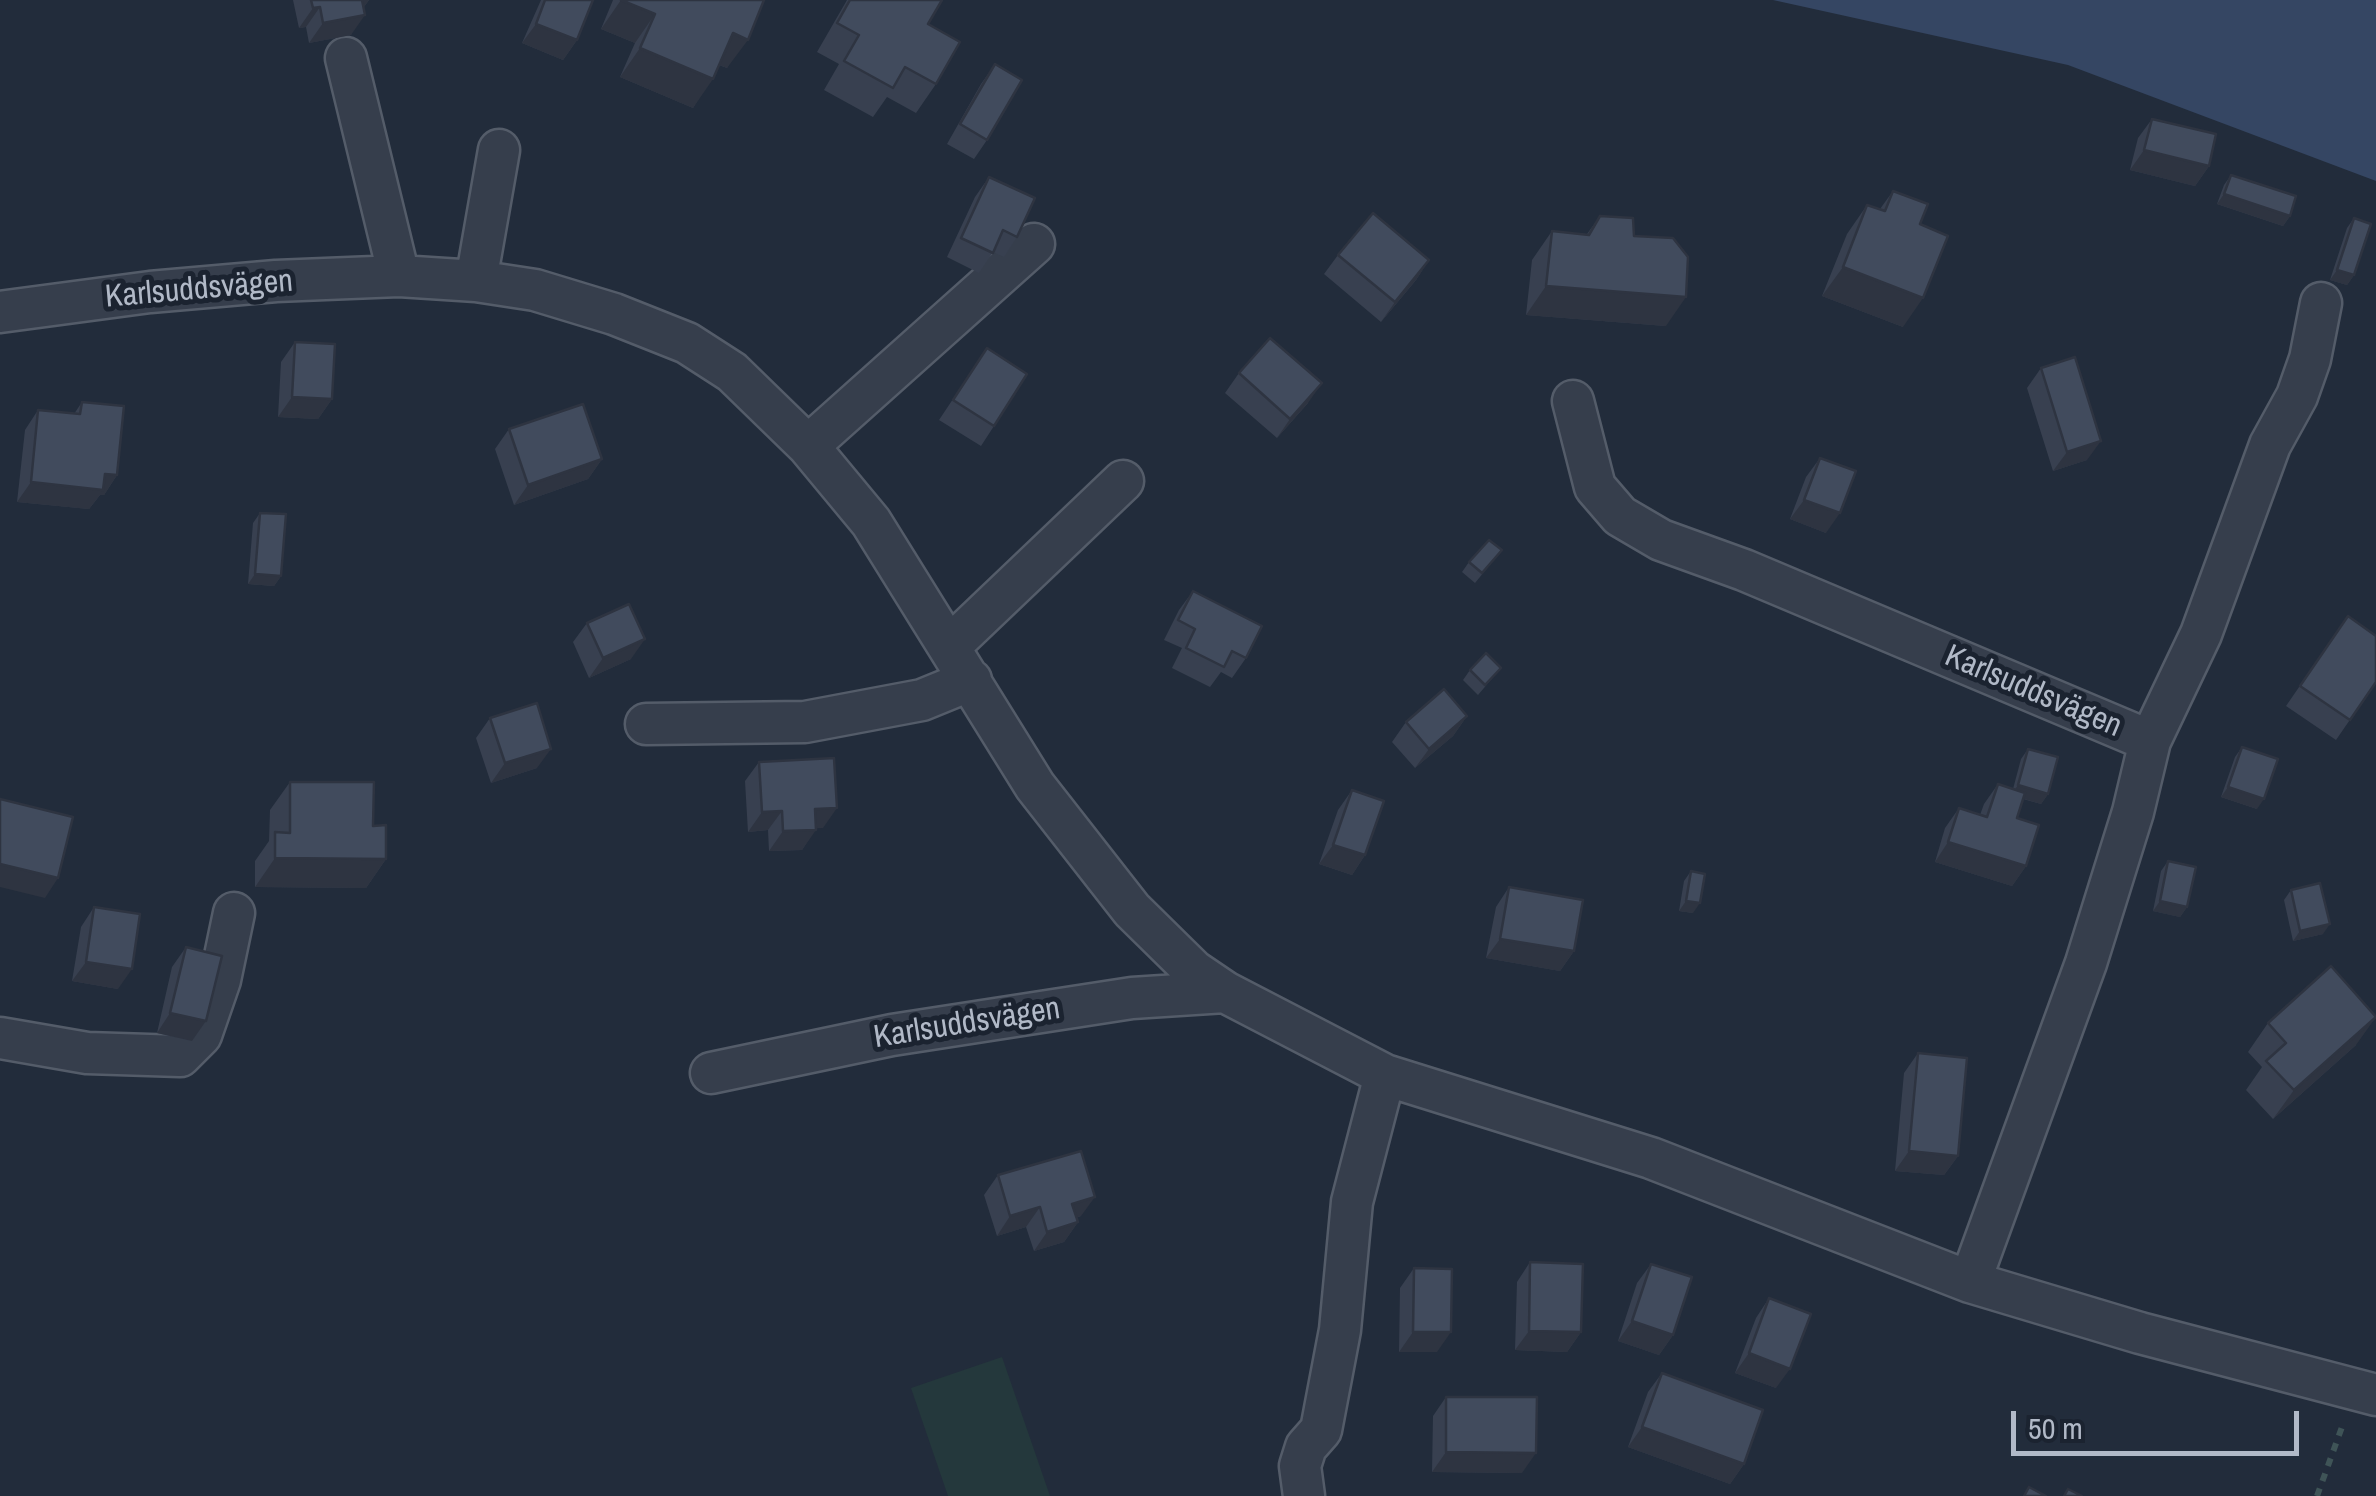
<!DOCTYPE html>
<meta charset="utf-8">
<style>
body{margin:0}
#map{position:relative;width:2376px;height:1496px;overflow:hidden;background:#222c3b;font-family:"Archivo Narrow",sans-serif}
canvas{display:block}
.scale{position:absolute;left:2011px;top:1411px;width:288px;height:45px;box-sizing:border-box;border:5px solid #b1b9c7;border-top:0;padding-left:12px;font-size:30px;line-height:35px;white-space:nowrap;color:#b1b9c7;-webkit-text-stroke:8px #1b2330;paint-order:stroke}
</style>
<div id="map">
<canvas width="2376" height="1496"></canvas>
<div class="scale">50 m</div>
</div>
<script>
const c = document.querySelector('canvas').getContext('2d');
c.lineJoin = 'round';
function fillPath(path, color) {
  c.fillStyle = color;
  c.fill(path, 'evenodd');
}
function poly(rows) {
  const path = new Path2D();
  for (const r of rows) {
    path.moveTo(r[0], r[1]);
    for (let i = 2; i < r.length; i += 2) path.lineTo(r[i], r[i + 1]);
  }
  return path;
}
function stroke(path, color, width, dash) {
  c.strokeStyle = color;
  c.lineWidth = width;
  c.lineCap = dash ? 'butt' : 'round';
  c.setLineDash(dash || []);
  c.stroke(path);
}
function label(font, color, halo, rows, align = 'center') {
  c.font = font + ' "Archivo Narrow",sans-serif';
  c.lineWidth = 10;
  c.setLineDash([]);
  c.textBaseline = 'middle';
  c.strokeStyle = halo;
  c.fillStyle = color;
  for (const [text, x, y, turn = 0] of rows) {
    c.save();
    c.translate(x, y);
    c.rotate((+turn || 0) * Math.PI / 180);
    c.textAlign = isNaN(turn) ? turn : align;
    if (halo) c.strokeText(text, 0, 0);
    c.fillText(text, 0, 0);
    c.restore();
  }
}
const green = poly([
 [1002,1357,1050,1496,948,1496,911,1388]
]);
const water = poly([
 [1773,0,2376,0,2376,181,2068,65]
]);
const path = poly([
 [2317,1496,2342,1427]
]);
const minor = poly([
 [346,58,399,276],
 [476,281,499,150],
 [0,312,150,292,276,281,399,276,476,281,535,290,614,314,687,343,732,372,808,446,871,522,1035,786,1132,910,1194,971,1225,992,1385,1075,1651,1158,1970,1282,2140,1333,2376,1395],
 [1573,401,1595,487,1620,516,1661,540,1744,570,2150,741,2133,812,2086,963,1970,1282],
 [808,446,1034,244],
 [950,646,1123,481],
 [646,724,805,722,922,700,971,680],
 [2150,741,2201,634,2270,445,2297,396,2310,359,2321,303],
 [0,1038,87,1053,180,1056,201,1035,220,980,234,913],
 [711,1073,892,1035,1132,998,1225,992],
 [1304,1496,1300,1466,1306,1447,1321,1430,1340,1330,1352,1202,1385,1075]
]);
const wall = poly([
 [293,0,369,0,363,8,351,35,309,43,306,27,299,28],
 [541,0,593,0,577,40,563,60,522,43],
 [613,0,764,0,727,68,719,65,693,108,620,77,635,43,601,29],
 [847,0,942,0,928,24,936,84,916,113,887,97,873,117,824,90,839,64,817,52],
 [995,64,987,140,974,159,947,144,981,84],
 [2152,119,2209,166,2195,186,2130,170,2138,138],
 [2231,175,2290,216,2283,226,2217,204,2224,185],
 [989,177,1017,237,1004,257,993,252,979,273,947,257,975,197],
 [1893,191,1903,327,1822,296,1847,234,1867,205,1880,209],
 [1600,216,1634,236,1666,326,1526,315,1532,260,1552,231,1587,234],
 [2354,218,2354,275,2347,285,2330,280,2347,228],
 [1338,255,1429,260,1416,280,1381,322,1324,274],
 [295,342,332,399,318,419,278,417,281,362],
 [987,348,994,426,981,446,939,420],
 [2041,368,2087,460,2053,471,2027,388],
 [1239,373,1308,403,1277,438,1225,393],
 [82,402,117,475,104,495,100,495,89,509,17,502,25,430,38,410,74,414],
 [509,429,602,459,588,479,514,505,495,449],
 [1820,458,1826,533,1790,519,1806,477],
 [260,513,281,576,274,586,248,584,253,523],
 [1502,550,1475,583,1462,572,1469,562],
 [1193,591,1246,658,1232,678,1221,672,1210,687,1172,668,1182,648,1164,640,1179,610],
 [2348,616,2376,682,2336,740,2286,706],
 [587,623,631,659,589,678,573,642],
 [1501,668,1478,695,1463,680,1470,670],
 [1467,716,1453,736,1415,768,1392,742,1406,722],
 [490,718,537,768,491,783,476,738],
 [2242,747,2257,809,2221,797,2235,757],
 [2028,749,2048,794,2041,804,2023,799,2017,818,2026,866,2012,886,1935,862,1945,828,1959,808,1980,815,1984,804,1998,784,2013,789,2021,759],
 [759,762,823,828,816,828,802,850,769,851,768,830,748,832,745,781],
 [290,782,373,826,386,859,366,888,255,887,255,861,269,841,270,810],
 [1352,790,1365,855,1352,875,1319,864,1338,810],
 [2168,861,2187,907,2180,917,2153,911,2161,871],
 [1691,871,1693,913,1679,911,1684,881],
 [1509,887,1574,951,1560,971,1486,958,1496,907],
 [2291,890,2323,934,2293,941,2284,900],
 [94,907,118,989,72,981,81,927],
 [186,947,206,1021,192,1041,157,1033,172,967],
 [2268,1023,2356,1045,2273,1119,2246,1090,2262,1067,2248,1052],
 [1918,1053,1958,1156,1944,1175,1895,1171,1904,1073],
 [998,1175,1081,1216,1076,1218,1078,1222,1064,1242,1034,1251,1026,1227,997,1236,984,1195],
 [1530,1262,1581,1332,1567,1352,1515,1350,1517,1282],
 [1651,1264,1673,1335,1659,1355,1618,1341,1637,1283],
 [1414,1268,1437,1352,1399,1352,1400,1288],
 [1769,1298,1776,1388,1735,1373,1756,1318],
 [1662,1373,1744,1464,1730,1484,1628,1447,1648,1392],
 [1446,1397,1522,1473,1432,1472,1433,1416]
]);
const shadedWall = poly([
 [361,0,369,0,357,17,365,15,351,35,309,43,323,23],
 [621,0,655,14,635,43,601,29],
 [320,7,306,27,299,28,313,8],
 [536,24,577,40,563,60,522,43],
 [733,33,748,40,727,68,712,62],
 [640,48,713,79,693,108,620,77],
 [2144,150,2209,166,2195,186,2130,170],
 [2224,194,2290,216,2283,226,2217,204],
 [1429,260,1416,280,1381,322,1395,302],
 [1843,267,1923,298,1903,327,1822,296],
 [2337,270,2354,275,2347,285,2330,280],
 [1546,286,1686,297,1666,326,1526,315],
 [1322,383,1308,403,1277,438,1290,419],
 [292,397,332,399,318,419,278,417],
 [2101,441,2087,460,2053,471,2067,452],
 [602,459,588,479,514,505,528,485],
 [105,474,117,475,104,495,100,495,89,509,17,502,31,482],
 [1804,500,1840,513,1826,533,1790,519],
 [255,574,281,576,274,586,248,584],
 [645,639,631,659,589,678,603,658],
 [1467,716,1453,736,1415,768,1429,749],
 [551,749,537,768,491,783,505,763],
 [2018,785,2048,794,2041,804,2011,795],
 [2228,787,2264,799,2257,809,2221,797],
 [837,808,823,828,801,829,815,809],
 [782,811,768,830,748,832,762,812],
 [816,830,802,850,769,851,783,831],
 [1948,842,2026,866,2012,886,1935,862],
 [1333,845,1365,855,1352,875,1319,864],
 [275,858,386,859,366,888,255,887],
 [0,864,58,878,45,898,0,887],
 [1686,901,1700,903,1693,913,1679,911],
 [2160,901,2187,907,2180,917,2153,911],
 [2330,924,2323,934,2293,941,2300,931],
 [1500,939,1574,951,1560,971,1486,958],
 [86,962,132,969,118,989,72,981],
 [170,1013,206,1021,192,1041,157,1033],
 [2376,1017,2356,1045,2273,1119,2294,1090],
 [1909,1151,1958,1156,1944,1175,1895,1171],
 [1095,1197,1081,1216,1058,1223,1072,1204],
 [1040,1207,1026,1227,997,1236,1010,1216],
 [1078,1222,1064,1242,1034,1251,1047,1232],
 [1632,1321,1673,1335,1659,1355,1618,1341],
 [1529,1331,1581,1332,1567,1352,1515,1350],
 [1413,1332,1451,1332,1437,1352,1399,1352],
 [1749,1353,1790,1369,1776,1388,1735,1373],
 [1642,1427,1744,1464,1730,1484,1628,1447],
 [1446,1452,1536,1453,1522,1473,1432,1472]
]);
const building = poly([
 [311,0,362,0,365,15,323,23,320,7,313,8,311,0],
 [545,0,593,0,577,40,536,24,545,0],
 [621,0,764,0,748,40,733,33,713,79,640,48,655,14,621,0],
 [850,0,942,0,928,24,960,42,936,84,905,67,893,88,844,61,859,35,837,23,850,0],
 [995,64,1022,80,987,140,960,124,995,64],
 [2152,119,2216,134,2209,166,2144,150,2152,119],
 [2231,175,2296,196,2290,216,2224,194,2231,175],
 [989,177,1035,198,1017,237,1003,230,993,253,961,238,989,177],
 [1893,191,1928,204,1920,224,1948,236,1923,298,1843,267,1867,205,1885,211,1893,191],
 [1373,213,1429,260,1395,302,1338,255,1373,213],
 [1600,216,1633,218,1634,236,1673,238,1688,257,1686,297,1546,286,1552,231,1589,235,1600,216],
 [2354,218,2371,224,2354,275,2337,270,2354,218],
 [1270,338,1322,383,1290,419,1239,373,1270,338],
 [295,342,335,344,332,399,292,397,295,342],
 [987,348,1027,374,994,426,953,400,987,348],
 [2075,357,2101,441,2067,452,2041,368,2075,357],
 [82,402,124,406,117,475,105,474,103,490,31,482,38,410,80,414,82,402],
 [583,404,602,459,528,485,509,429,583,404],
 [1820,458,1856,471,1840,513,1804,500,1820,458],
 [260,513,286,514,281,576,255,574,260,513],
 [1489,540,1502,550,1482,573,1469,562,1489,540],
 [1193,591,1262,626,1246,658,1232,651,1224,667,1186,648,1195,629,1178,620,1193,591],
 [629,604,645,639,603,658,587,623,629,604],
 [2348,616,2376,636,2376,682,2350,720,2300,686,2348,616],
 [1486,653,1501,668,1485,685,1470,670,1486,653],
 [1444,689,1467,716,1429,749,1406,722,1444,689],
 [537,703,551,749,505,763,490,718,537,703],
 [2242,747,2278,759,2264,799,2228,787,2242,747],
 [2028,749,2058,757,2048,794,2018,785,2028,749],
 [834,758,837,808,815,809,816,830,783,831,782,811,762,812,759,762,834,758],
 [290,782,374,782,373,826,386,825,386,859,275,858,275,832,290,833,290,782],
 [1998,784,2025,793,2017,818,2039,825,2026,866,1948,842,1959,808,1987,817,1998,784],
 [1352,790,1384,801,1365,855,1333,845,1352,790],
 [0,799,73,817,58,878,0,864,0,799],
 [2168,861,2196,867,2187,907,2160,901,2168,861],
 [1691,871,1705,874,1700,903,1686,901,1691,871],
 [2320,883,2330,924,2300,931,2291,890,2320,883],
 [1509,887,1583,900,1574,951,1500,939,1509,887],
 [94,907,140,914,132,969,86,962,94,907],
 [186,947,222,956,206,1021,170,1013,186,947],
 [2331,966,2376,1017,2294,1090,2266,1061,2286,1043,2268,1023,2331,966],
 [1918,1053,1967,1058,1958,1156,1909,1151,1918,1053],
 [1081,1151,1095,1197,1072,1204,1078,1222,1047,1232,1040,1207,1010,1216,998,1175,1081,1151],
 [1530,1262,1583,1264,1581,1332,1529,1331,1530,1262],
 [1651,1264,1692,1277,1673,1335,1632,1321,1651,1264],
 [1414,1268,1452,1269,1451,1332,1413,1332,1414,1268],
 [1769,1298,1811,1314,1790,1369,1749,1353,1769,1298],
 [1662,1373,1763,1410,1744,1464,1642,1427,1662,1373],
 [1446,1397,1537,1397,1536,1453,1446,1452,1446,1397],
 [2029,1487,2046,1496,2024,1496,2029,1487],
 [2068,1489,2082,1496,2064,1496,2068,1489]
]);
const streetNames = [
 ["Karlsuddsvägen",199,290,-5],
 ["Karlsuddsvägen",2033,692,23],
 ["Karlsuddsvägen",967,1024,-9]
];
fillPath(green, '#24383c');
fillPath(water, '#354663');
stroke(minor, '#545c69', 45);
stroke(path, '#3f5457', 6, [8, 8]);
stroke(minor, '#363e4c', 40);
fillPath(wall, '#384050');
fillPath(shadedWall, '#2e3441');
fillPath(building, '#414b5d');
stroke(building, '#2e3441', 2.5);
label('32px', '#b1b9c7', '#1b2330', streetNames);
</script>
